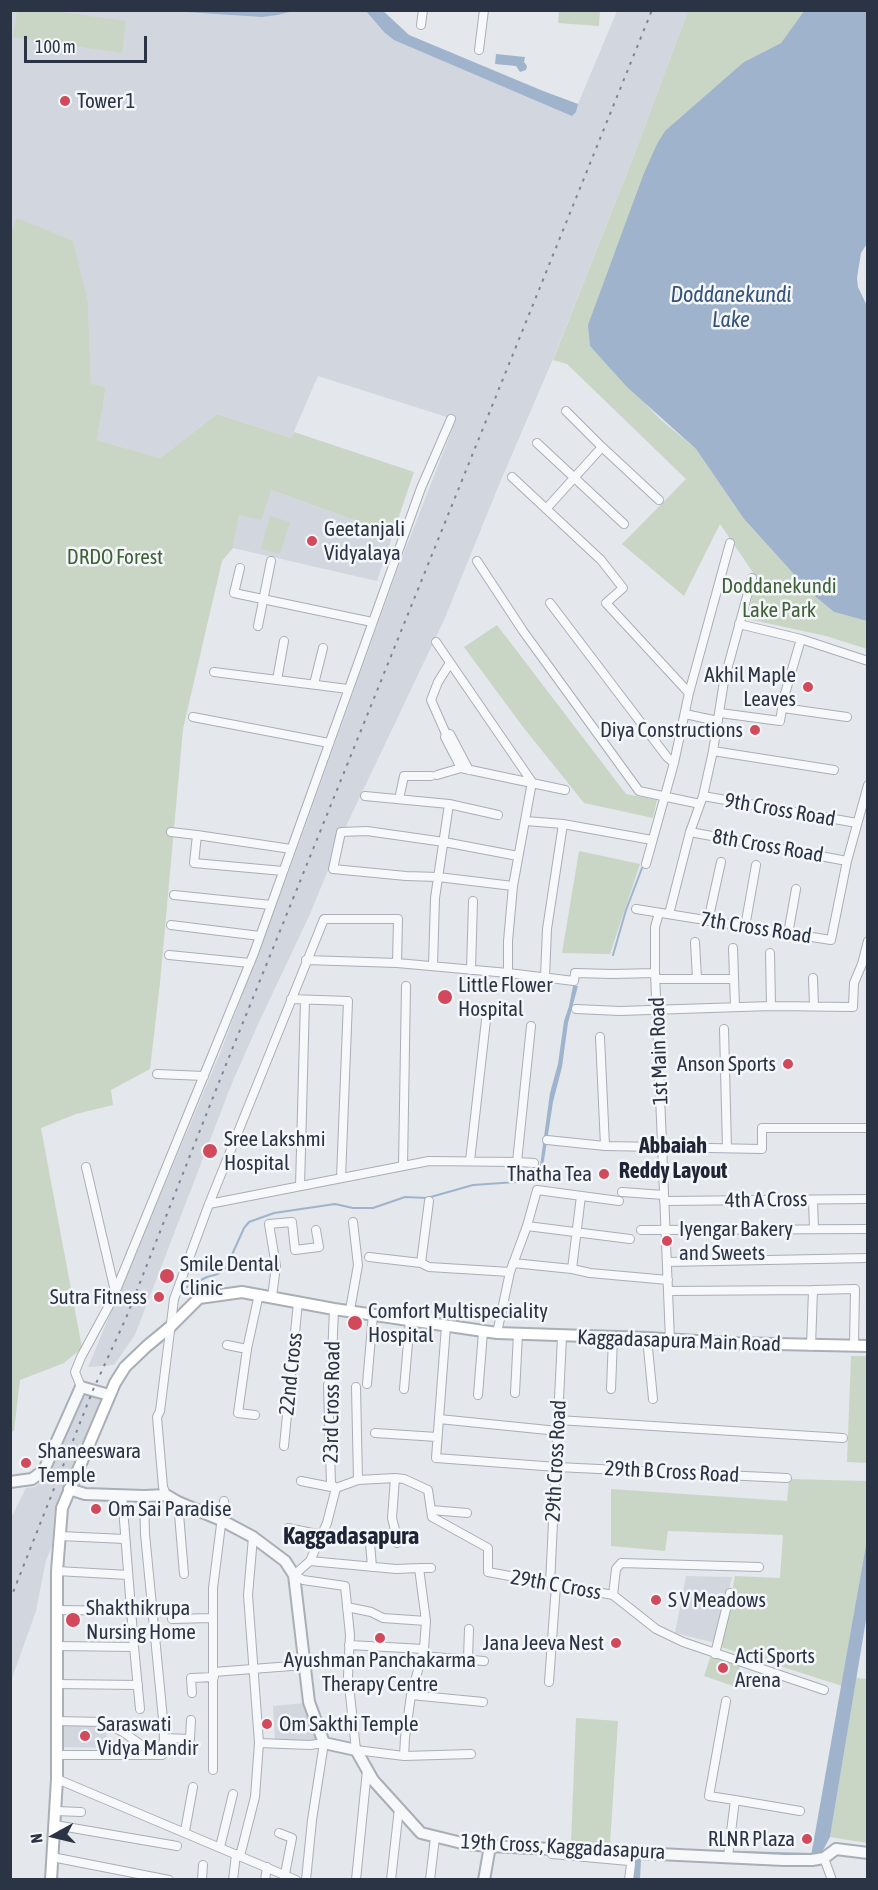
<!DOCTYPE html>
<style>
body{margin:0}
#map{position:relative;width:878px;height:1890px;overflow:hidden;background:#e4e7ec;font-family:"Asap Condensed",sans-serif}
canvas{display:block}
.frame{position:absolute;inset:0;border:12px solid #2b3445;pointer-events:none}
.north{position:absolute;left:24px;top:1806px;width:60px;height:60px;-webkit-text-stroke:4px #f4f6f9;paint-order:stroke;rotate:262deg;font-size:16px;font-weight:700;line-height:24px;text-align:center;color:#2b3445}
.north::after{content:'';display:block;margin:auto;width:21px;height:27px;background:#2b3445;clip-path:polygon(50% 0,100% 100%,50% 72%,0 100%)}
.scale{position:absolute;left:24px;top:36px;width:123px;height:27px;box-sizing:border-box;border:3px solid #2b3445;border-top:0;padding-left:8px;font-size:18px;line-height:21px;white-space:nowrap;color:#2b3445;-webkit-text-stroke:4px #f4f6f9;paint-order:stroke}
</style>
<div id="map">
<canvas width="878" height="1890"></canvas>
<div class="frame"></div>
<div class="north">N</div>
<div class="scale">100 m</div>
</div>
<script>
const c = document.querySelector('canvas').getContext('2d');
c.lineJoin = 'round';
function fillPath(path, color) {
  c.fillStyle = color;
  c.fill(path, 'evenodd');
}
function poly(rows) {
  const path = new Path2D();
  for (const r of rows) {
    path.moveTo(r[0], r[1]);
    for (let i = 2; i < r.length; i += 2) path.lineTo(r[i], r[i + 1]);
  }
  return path;
}
function stroke(path, color, width, dash) {
  c.strokeStyle = color;
  c.lineWidth = width;
  c.lineCap = dash ? 'butt' : 'round';
  c.setLineDash(dash || []);
  c.stroke(path);
}
function label(font, color, halo, rows, align = 'center') {
  c.font = font + ' "Asap Condensed",sans-serif';
  c.lineWidth = 5;
  c.setLineDash([]);
  c.textBaseline = 'middle';
  c.strokeStyle = halo;
  c.fillStyle = color;
  for (const [text, x, y, turn = 0] of rows) {
    c.save();
    c.translate(x, y);
    c.rotate((+turn || 0) * Math.PI / 180);
    c.textAlign = isNaN(turn) ? turn : align;
    if (halo) c.strokeText(text, 0, 0);
    c.fillText(text, 0, 0);
    c.restore();
  }
}
const built = poly([
 [11,11,384,11,409,35,543,91,578,104,617,11,688,11,635,153,553,359,501,480,444,620,347,824,310,914,259,1022,232,1083,135,1335,114,1365,88,1367,221,1051,292,863,398,568,456,420,318,376,291,438,217,414,160,458,97,440,106,387,91,385,88,303,17,219,11,235],
 [271,490,393,534,377,581,233,548,239,515],
 [84,1393,101,1398,54,1515,52,1546,46,1560,36,1611,11,1681,10,1520,26,1488,35,1487,49,1475],
 [686,1576,732,1577,716,1643,675,1633],
 [305,1703,316,1735,316,1742,275,1740,273,1706],
 [63,1724,107,1725,106,1748,62,1747]
]);
const green = poly([
 [17,11,53,11,126,21,122,53,13,37],
 [559,11,600,11,599,26,558,23],
 [688,11,804,11,781,43,744,62,590,346,660,419,696,449,744,519,811,593,834,612,867,621,867,649,826,636,748,619,756,577,720,524,684,596,622,544,686,479,567,364,553,360,635,153],
 [17,218,73,241,88,303,91,384,106,387,97,440,160,458,217,414,291,438,294,432,414,472,393,534,271,490,261,520,239,515,233,548,222,561,183,729,160,983,150,1069,111,1090,113,1105,76,1114,41,1128,82,1348,64,1363,20,1380,14,1431,11,1432,10,235],
 [270,516,290,522,280,554,261,549],
 [497,625,626,794,657,800,653,818,584,803,523,727,464,647],
 [579,851,640,864,610,954,562,953],
 [851,1356,867,1356,867,1463,847,1462],
 [789,1479,867,1481,866,1545,842,1686,721,1647,735,1576,780,1578,783,1535,668,1531,665,1551,611,1546,611,1489,787,1501],
 [712,1652,742,1661,733,1686,704,1676],
 [856,1678,867,1679,867,1843,830,1837],
 [576,1718,618,1721,610,1844,571,1842]
]);
const water = poly([
 [172,11,294,11,277,15,262,17],
 [366,11,383,11,409,35,543,91,578,104,576,112,572,116,394,40,384,32],
 [804,11,867,11,868,242,861,253,857,278,858,287,868,308,867,621,834,612,811,593,744,519,696,449,627,387,590,346,588,325,644,173,657,144,665,131,744,62,781,43],
 [496,54,525,57,524,62,527,66,526,70,520,72,516,66,495,64],
 [573,986,578,986,568,1023,562,1067,553,1102,543,1167,540,1166,550,1093,558,1064,564,1021,569,1006],
 [867,1439,867,1614,830,1837,820,1856,811,1856,866,1545],
 [634,1859,641,1860,640,1879,632,1880]
]);
const stream = poly([
 [613,955,626,910,642,868],
 [187,1287,207,1277,218,1274,226,1268,244,1228,249,1222,274,1213,335,1204,353,1208,373,1208,405,1197,427,1198,473,1185,531,1181,539,1180,541,1166],
 [735,1852,813,1854]
]);
const minor = poly([
 [421,25,423,10],
 [479,50,484,10],
 [537,443,624,524],
 [602,447,659,500],
 [512,477,601,560,623,588,606,603,689,693,674,763,646,864],
 [546,509,602,447,566,411],
 [477,561,523,631,639,791,700,804],
 [240,568,234,593,372,622],
 [550,603,667,757,674,763],
 [739,624,801,639,868,661],
 [258,626,271,561],
 [436,642,532,782,513,886,508,941,508,973],
 [450,663,438,682,431,700,446,734,445,737,461,768],
 [214,672,348,689],
 [277,680,284,641],
 [314,684,323,648],
 [689,693,730,543],
 [783,708,847,717],
 [720,713,780,721,784,697,801,639],
 [685,714,718,721],
 [193,717,329,743],
 [446,734,450,734,469,770],
 [713,751,834,770],
 [437,775,461,768,565,790],
 [365,796,449,804,498,815],
 [703,796,857,823],
 [399,799,404,776,431,776],
 [526,821,563,824,652,840],
 [171,832,197,835,194,863,283,871],
 [690,832,847,861],
 [197,835,291,849],
 [513,886,438,877,406,876,333,869,341,832,367,831,444,842,518,856],
 [174,895,271,905],
 [636,909,831,940,847,861,868,785],
 [659,913,655,927,655,973,670,1340],
 [669,914,690,832,703,796,713,751,724,681,752,578],
 [708,921,721,862],
 [171,925,260,936],
 [745,927,756,865],
 [788,934,796,889],
 [695,942,697,979],
 [733,948,735,1007],
 [770,953,771,1006],
 [169,955,250,963],
 [306,960,397,963,508,973,574,981,575,973,613,974,655,973],
 [433,966,435,898,449,804],
 [471,970,473,901],
 [545,977,547,929,563,824],
 [813,978,814,1006],
 [657,979,733,979],
 [291,999,348,1001,341,1178],
 [576,1009,620,1011,771,1006,853,1007,854,983,862,964,868,941],
 [724,1029,727,1148],
 [600,1037,605,1146],
 [157,1074,204,1076],
 [547,1140,605,1146,762,1149,762,1128,866,1128],
 [470,1161,486,1020],
 [517,1162,534,1163],
 [403,1166,406,986],
 [86,1167,115,1291],
 [300,1186,305,1000],
 [622,1192,664,1195],
 [813,1200,814,1229],
 [664,1201,868,1199],
 [209,1204,429,1161,517,1162,531,1026],
 [527,1226,630,1239],
 [641,1230,868,1229],
 [369,1257,421,1263,429,1267,510,1272],
 [667,1262,868,1258],
 [421,1263,429,1201],
 [513,1263,572,1269,590,1273,668,1280],
 [572,1269,581,1196],
 [813,1290,855,1289,854,1346],
 [668,1291,813,1290,811,1346],
 [272,1297,276,1266,269,1224,292,1222,295,1250,319,1247,316,1230],
 [350,1310,358,1265,353,1222],
 [446,1326,436,1458,557,1467,787,1478],
 [497,1333,510,1272,527,1226,537,1190,619,1201],
 [647,1338,653,1399],
 [227,1345,247,1349],
 [367,1384,373,1314],
 [81,1387,75,1372,81,1357,112,1300,254,953,421,488,451,419],
 [356,1387,358,1480],
 [404,1389,410,1320],
 [611,1389,613,1338],
 [515,1393,518,1334],
 [478,1395,483,1332],
 [255,1415,238,1413,247,1349,259,1294],
 [439,1419,558,1431],
 [558,1420,843,1438],
 [375,1433,437,1437],
 [284,1446,298,1302],
 [395,1478,392,1518,395,1530,397,1543],
 [301,1481,336,1488,358,1480,395,1478,404,1479,428,1490,432,1517,488,1548,488,1572,613,1595,656,1629,683,1642,824,1690],
 [122,1495,134,1647,140,1709],
 [166,1495,163,1487,157,1417,160,1411,174,1299,209,1204,324,919,398,919,397,963],
 [178,1502,184,1574],
 [431,1510,467,1513],
 [288,1528,322,1535],
 [60,1536,125,1539],
 [370,1543,372,1567],
 [310,1561,327,1523,336,1488,331,1484,328,1385,331,1381,334,1309],
 [419,1568,426,1621,424,1649,411,1695,405,1738,404,1756,356,1750,348,1676,350,1635,345,1586,303,1580,294,1575,310,1561,396,1569,419,1568,431,1568],
 [57,1571,128,1575],
 [550,1584,562,1337],
 [613,1595,616,1569,621,1563,759,1567],
 [347,1607,371,1612,383,1618,426,1621],
 [57,1610,131,1611],
 [172,1619,213,1618],
 [349,1645,424,1649],
 [57,1646,134,1647],
 [715,1654,730,1593],
 [422,1656,484,1661],
 [468,1659,469,1629],
 [214,1672,304,1665],
 [549,1682,556,1585],
 [57,1684,138,1685],
 [192,1693,191,1678,214,1677],
 [411,1695,483,1702],
 [726,1701,709,1796,735,1800,728,1856],
 [56,1721,104,1722,123,1732,154,1754],
 [164,1738,190,1739,191,1720],
 [259,1743,310,1745,324,1743,312,1820,306,1880],
 [57,1755,162,1755,164,1738,163,1719,145,1534,144,1496],
 [404,1756,471,1754],
 [213,1770,213,1588,224,1501],
 [57,1779,296,1880],
 [735,1800,800,1811],
 [56,1811,81,1812],
 [55,1825,177,1846],
 [185,1831,193,1787],
 [279,1833,292,1838,285,1874],
 [220,1847,233,1794],
 [552,1854,629,1861,631,1864,629,1880],
 [240,1856,255,1797,259,1743,248,1595,253,1537],
 [52,1857,169,1880],
 [824,1858,832,1880],
 [202,1880,203,1865],
 [233,1880,236,1854],
 [265,1880,267,1867],
 [356,1880,367,1770],
 [391,1880,399,1808],
 [430,1880,435,1837]
]);
const tertiary = poly([
 [10,1482,32,1479,44,1470,81,1387,109,1395],
 [69,1489,85,1494,144,1496,166,1495,178,1502,221,1520,253,1537,285,1561,294,1575,309,1702,324,1743,356,1750,373,1780,421,1833,466,1844,490,1846,784,1860,812,1860,824,1858,836,1849,868,1853],
 [484,1880,490,1846]
]);
const secondary = poly([
 [51,1880,57,1779,57,1571,62,1508,115,1383,125,1367,147,1346,170,1327,199,1298,242,1292,334,1309,497,1333,647,1338,731,1343,868,1346]
]);
const rail = poly([
 [10,1600,93,1390,126,1318,223,1072,652,10]
]);
const markers = [
 [65,101,6,"#d1495b"],
 [312,541,6,"#d1495b"],
 [808,687,6,"#d1495b"],
 [755,730,6,"#d1495b"],
 [445,997,8,"#d1495b"],
 [788,1064,6,"#d1495b"],
 [210,1151,8,"#d1495b"],
 [604,1174,6,"#d1495b"],
 [667,1241,6,"#d1495b"],
 [167,1276,8,"#d1495b"],
 [159,1297,6,"#d1495b"],
 [355,1323,8,"#d1495b"],
 [26,1463,6,"#d1495b"],
 [96,1509,6,"#d1495b"],
 [656,1600,6,"#d1495b"],
 [73,1620,8,"#d1495b"],
 [380,1638,6,"#d1495b"],
 [616,1643,6,"#d1495b"],
 [723,1668,6,"#d1495b"],
 [267,1724,6,"#d1495b"],
 [85,1736,6,"#d1495b"],
 [807,1839,6,"#d1495b"]
];
const poiNames = [
 ["Tower 1",77,101],
 ["Geetanjali",324,529],
 ["Vidyalaya",324,553],
 ["Akhil Maple",796,675,"right"],
 ["Leaves",796,699,"right"],
 ["Diya Constructions",743,730,"right"],
 ["Little Flower",458,985],
 ["Hospital",458,1009],
 ["Anson Sports",776,1064,"right"],
 ["Sree Lakshmi",224,1139],
 ["Hospital",224,1163],
 ["Thatha Tea",592,1174,"right"],
 ["Iyengar Bakery",679,1229],
 ["and Sweets",679,1253],
 ["Smile Dental",180,1264],
 ["Clinic",180,1288],
 ["Sutra Fitness",147,1297,"right"],
 ["Comfort Multispeciality",368,1311],
 ["Hospital",368,1335],
 ["Shaneeswara",38,1451],
 ["Temple",38,1475],
 ["Om Sai Paradise",108,1509],
 ["S V Meadows",668,1600],
 ["Shakthikrupa",86,1608],
 ["Nursing Home",86,1632],
 ["Jana Jeeva Nest",604,1643,"right"],
 ["Acti Sports",735,1656],
 ["Arena",735,1680],
 ["Ayushman Panchakarma",380,1660,"center"],
 ["Therapy Centre",380,1684,"center"],
 ["Saraswati",97,1724],
 ["Vidya Mandir",97,1748],
 ["Om Sakthi Temple",279,1724],
 ["RLNR Plaza",795,1839,"right"]
];
const parkNames = [
 ["DRDO Forest",115,557],
 ["Doddanekundi",779,586],
 ["Lake Park",779,610]
];
const streetNames = [
 ["9th Cross Road",780,810,10],
 ["8th Cross Road",768,846,10],
 ["7th Cross Road",756,928,9],
 ["1st Main Road",659,1051,-92],
 ["4th A Cross",766,1200,-1],
 ["Kaggadasapura Main Road",679,1341,2],
 ["22nd Cross",291,1374,-84],
 ["23rd Cross Road",332,1402,-89],
 ["29th Cross Road",556,1461,-87],
 ["29th B Cross Road",672,1472,3],
 ["29th C Cross",556,1585,10],
 ["19th Cross, Kaggadasapura",563,1847,3]
];
const waterNames = [
 ["Doddanekundi",731,295],
 ["Lake",731,320]
];
const neighbourhoodNames = [
 ["Abbaiah",673,1146],
 ["Reddy Layout",673,1171]
];
const quarterNames = [
 ["Kaggadasapura",351,1536]
];
fillPath(built, '#d2d6de');
fillPath(green, '#c9d6c5');
fillPath(water, '#9fb4cc');
stroke(stream, '#9fb4cc', 2);
stroke(minor, '#a9aeb7', 10);
stroke(tertiary, '#a9aeb7', 14);
stroke(secondary, '#a9aeb7', 14);
stroke(minor, '#f7f8fa', 8);
stroke(tertiary, '#f7f8fa', 10);
stroke(secondary, '#fff', 10);
stroke(rail, '#7d8696', 2, [3, 6]);
for (const [x, y, r, color] of markers) {
  const dot = new Path2D();
  dot.arc(x, y, r, 0, 2 * Math.PI);
  c.fillStyle = color;
  c.fill(dot);
  stroke(dot, '#f4f6f9', 2);
}
label('21px', '#2b3445', '#f4f6f9', poiNames, 'left');
label('21px', '#3f6138', '#f4f6f9', parkNames);
label('21px', '#2b3445', '#f4f6f9', streetNames);
label('italic 22px', '#34527a', '#f4f6f9', waterNames);
label('bold 22px', '#1d2536', '#f4f6f9', neighbourhoodNames);
label('bold 24px', '#1d2536', '#f4f6f9', quarterNames);
</script>
